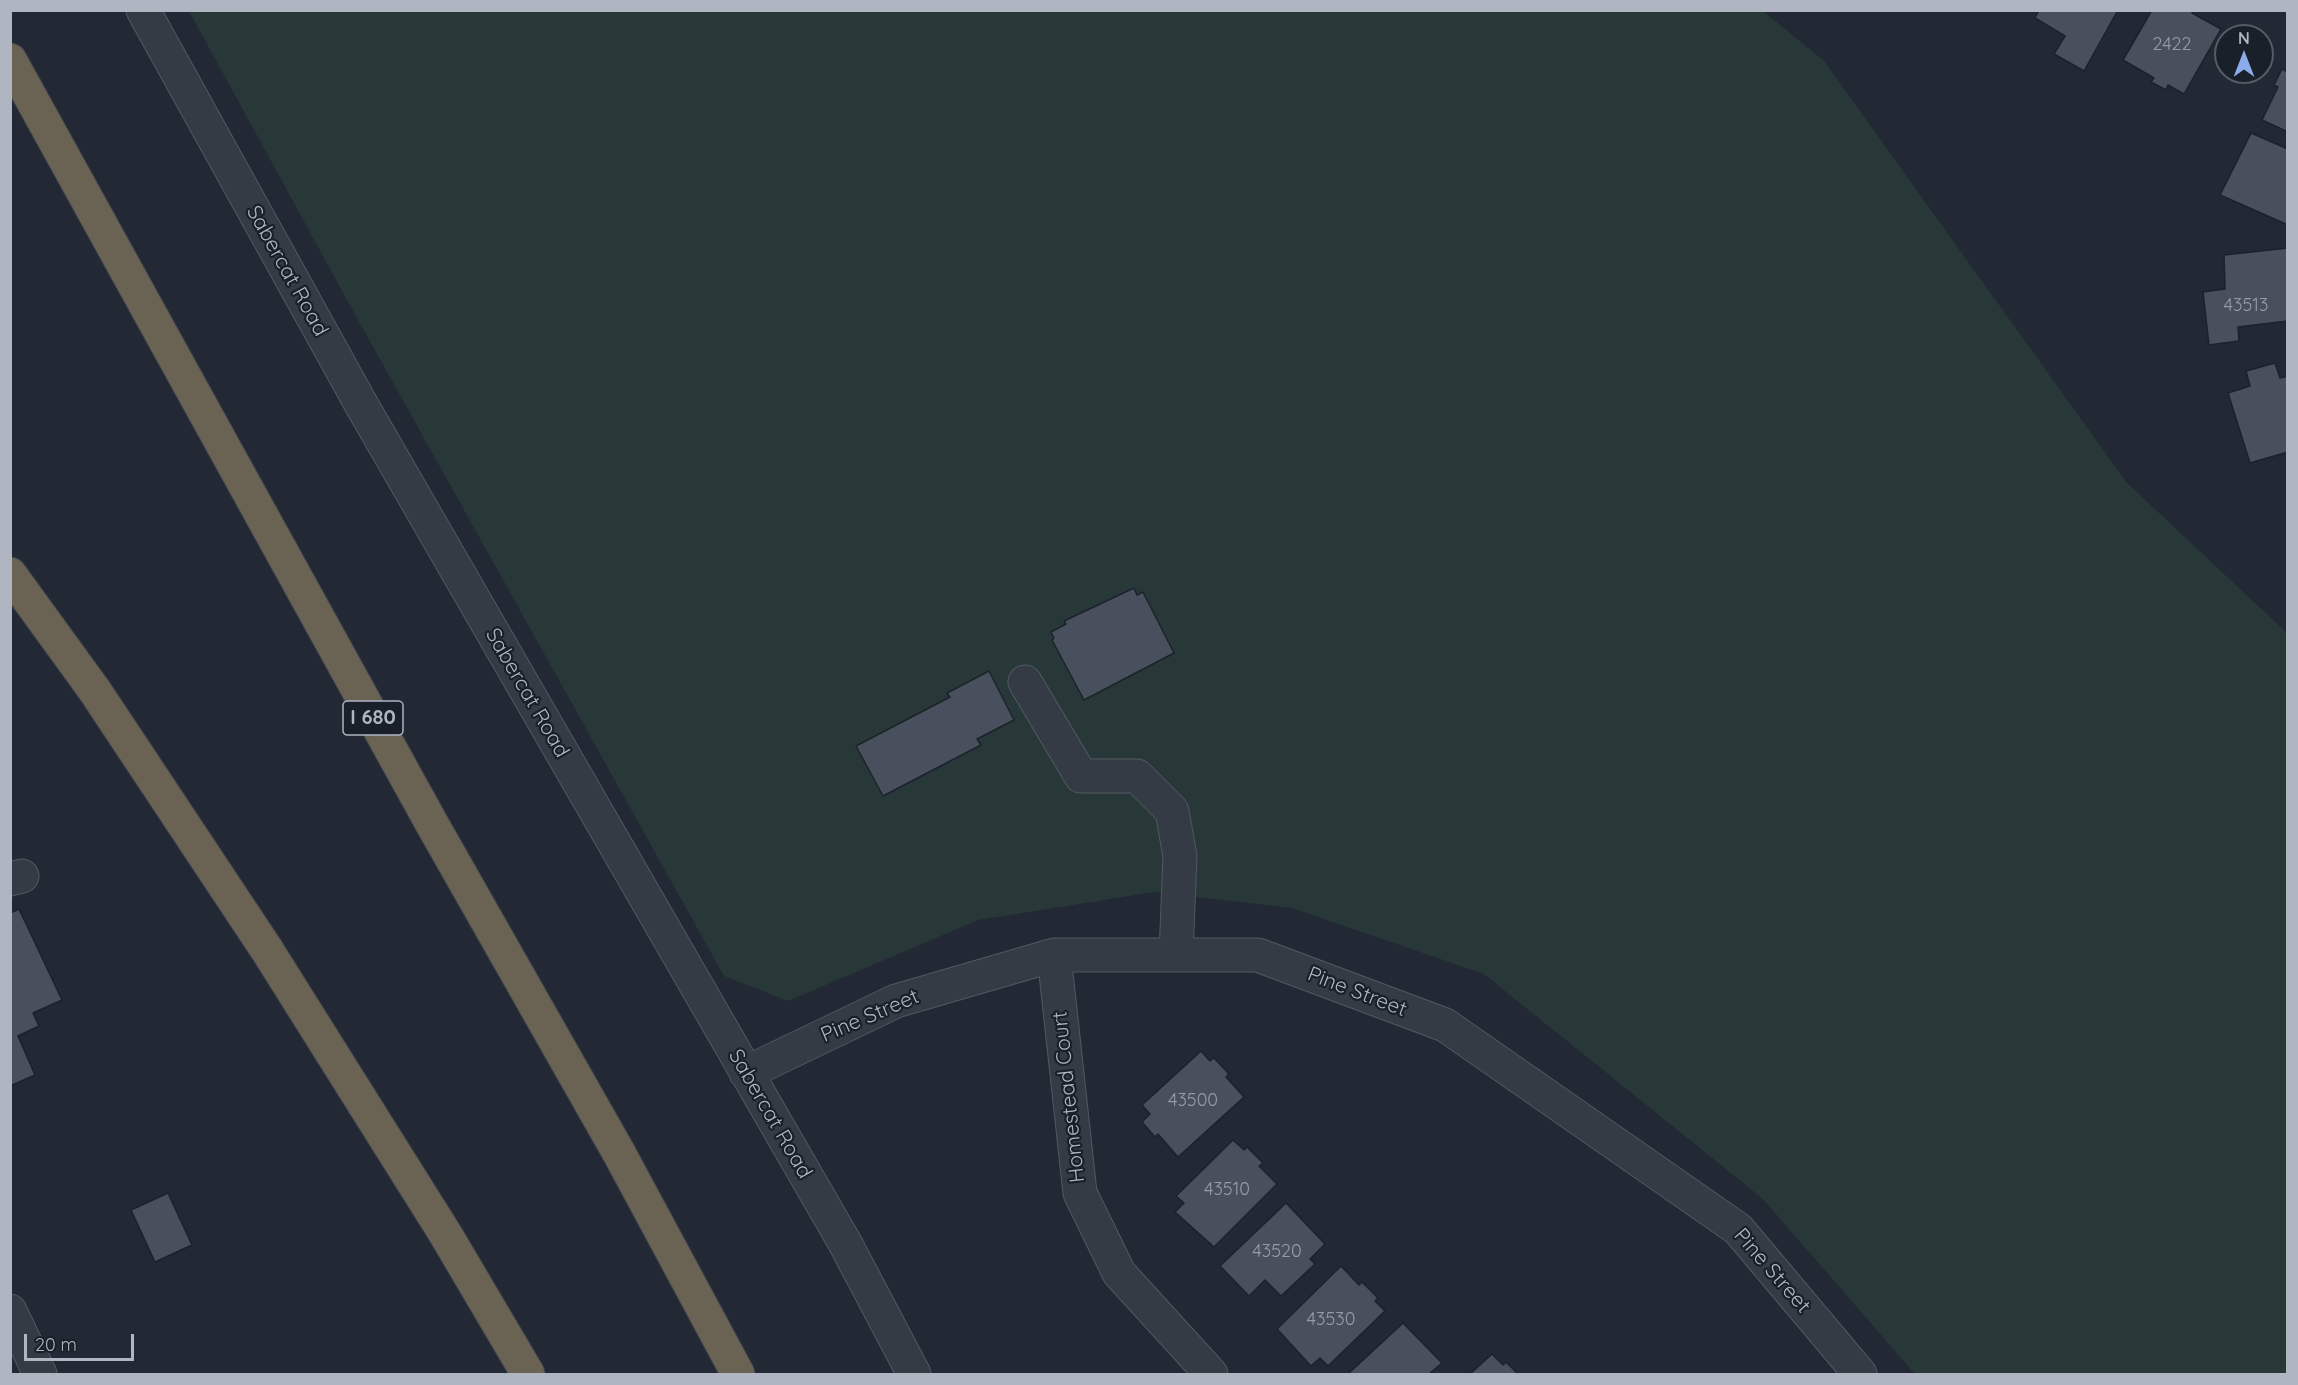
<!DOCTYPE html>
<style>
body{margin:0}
#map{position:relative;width:2298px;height:1385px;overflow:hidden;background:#222934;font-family:Quicksand,sans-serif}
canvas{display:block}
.frame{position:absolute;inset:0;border:12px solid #afb5c1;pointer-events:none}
.north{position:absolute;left:2214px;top:24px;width:60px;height:60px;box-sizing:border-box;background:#1a2029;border:2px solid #565c66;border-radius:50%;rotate:0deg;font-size:16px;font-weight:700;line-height:24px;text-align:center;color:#afb5c1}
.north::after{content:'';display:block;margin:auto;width:21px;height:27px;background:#8bacea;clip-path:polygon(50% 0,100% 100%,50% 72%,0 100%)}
.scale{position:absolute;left:24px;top:1334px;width:110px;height:27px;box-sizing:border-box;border:3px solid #afb5c1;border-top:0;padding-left:8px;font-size:18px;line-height:21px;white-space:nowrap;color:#afb5c1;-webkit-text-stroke:4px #1a2029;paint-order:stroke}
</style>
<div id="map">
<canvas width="2298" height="1385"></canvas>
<div class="frame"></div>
<div class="north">N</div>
<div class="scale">20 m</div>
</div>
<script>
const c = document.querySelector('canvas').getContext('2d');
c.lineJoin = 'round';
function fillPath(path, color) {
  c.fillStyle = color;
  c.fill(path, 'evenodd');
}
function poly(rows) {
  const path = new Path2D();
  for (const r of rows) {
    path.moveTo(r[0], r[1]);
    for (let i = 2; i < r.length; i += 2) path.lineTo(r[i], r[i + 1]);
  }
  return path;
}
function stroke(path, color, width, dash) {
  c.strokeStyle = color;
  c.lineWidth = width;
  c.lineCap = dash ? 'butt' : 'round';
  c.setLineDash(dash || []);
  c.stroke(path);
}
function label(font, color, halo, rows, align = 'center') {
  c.font = font + ' Quicksand,sans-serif';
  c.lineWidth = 4.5;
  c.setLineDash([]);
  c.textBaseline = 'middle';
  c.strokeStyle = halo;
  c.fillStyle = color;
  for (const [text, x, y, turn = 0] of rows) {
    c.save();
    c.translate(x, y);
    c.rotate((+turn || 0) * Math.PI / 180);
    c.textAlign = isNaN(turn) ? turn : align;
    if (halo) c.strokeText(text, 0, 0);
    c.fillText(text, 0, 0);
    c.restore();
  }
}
const green = poly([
 [189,11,1763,11,1824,61,2126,482,2287,633,2287,1374,1915,1374,1763,1199,1484,974,1292,908,1154,892,978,920,788,1001,724,976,352,309]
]);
const building = poly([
 [2039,10,2118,10,2084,71,2054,54,2065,36,2035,18,2039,10],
 [2152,10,2194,10,2192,13,2221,29,2184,94,2168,85,2166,90,2151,82,2154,78,2123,60,2152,10],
 [2288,65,2288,132,2262,120,2278,87,2274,85,2282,69,2285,71,2288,65],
 [2251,133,2288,149,2288,225,2220,195,2251,133],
 [2288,248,2288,321,2238,327,2239,341,2209,345,2203,292,2225,289,2224,255,2288,248],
 [2275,363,2280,378,2288,376,2288,452,2250,463,2228,393,2250,386,2246,371,2275,363],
 [1134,588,1137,595,1143,592,1174,653,1084,700,1052,640,1054,638,1051,632,1066,624,1064,621,1134,588],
 [989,671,1014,720,977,739,981,745,883,796,856,746,950,697,947,693,989,671],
 [19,909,62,1000,33,1013,39,1026,18,1036,35,1075,10,1086,10,913,19,909],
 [1201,1051,1210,1061,1214,1058,1229,1074,1226,1077,1244,1097,1178,1157,1158,1134,1155,1137,1142,1122,1150,1114,1142,1105,1201,1051],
 [1233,1140,1244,1150,1247,1147,1263,1163,1259,1166,1277,1184,1214,1247,1175,1212,1184,1203,1176,1196,1233,1140],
 [168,1193,192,1245,155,1262,131,1210,168,1193],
 [1286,1203,1325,1244,1310,1259,1315,1264,1281,1296,1265,1280,1249,1296,1220,1266,1286,1203],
 [1341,1266,1359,1285,1362,1282,1378,1298,1375,1301,1385,1311,1328,1366,1320,1358,1311,1366,1277,1329,1341,1266],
 [1403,1323,1442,1363,1429,1374,1348,1374,1403,1323],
 [1492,1354,1503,1365,1506,1362,1518,1374,1470,1374,1492,1354]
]);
const minor = poly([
 [143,10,361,404,845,1243,914,1374],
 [1025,682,1081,776,1137,776,1172,811,1180,856,1176,955],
 [10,879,22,876],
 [1054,955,1080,1193,1119,1273,1211,1374],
 [746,1073,896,1001,1054,955,1258,955,1445,1025,1738,1229,1860,1374],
 [10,1311,40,1374]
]);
const highway = poly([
 [10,60,432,824,619,1153,738,1374],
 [10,574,95,691,267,950,446,1235,528,1374]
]);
const numberNames = [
 ["2422",2172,45],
 ["43513",2246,306],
 ["43500",1193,1101],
 ["43510",1227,1190],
 ["43520",1277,1252],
 ["43530",1331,1320]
];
const shields = [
 [373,718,60]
];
const shieldNames = [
 ["I 680",373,718]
];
const streetNames = [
 ["Sabercat Road",287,271,61],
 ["Sabercat Road",527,693,60],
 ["Pine Street",1357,992,21],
 ["Pine Street",870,1016,-23],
 ["Homestead Court",1069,1097,-96],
 ["Sabercat Road",770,1114,60],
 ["Pine Street",1772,1271,49]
];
fillPath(green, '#283839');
fillPath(building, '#48505d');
stroke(building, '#1c222b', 1.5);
stroke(minor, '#525862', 35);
stroke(highway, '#3f454f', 35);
stroke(minor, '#353b45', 33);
stroke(highway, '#6a6253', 33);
label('18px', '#959ca8', null, numberNames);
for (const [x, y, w] of shields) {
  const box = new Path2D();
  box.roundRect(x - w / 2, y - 17, w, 34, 4.5);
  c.fillStyle = '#1a2029';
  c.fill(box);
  stroke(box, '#afb5c1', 1.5);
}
label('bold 20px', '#afb5c1', null, shieldNames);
label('21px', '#afb5c1', '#1a2029', streetNames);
</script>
